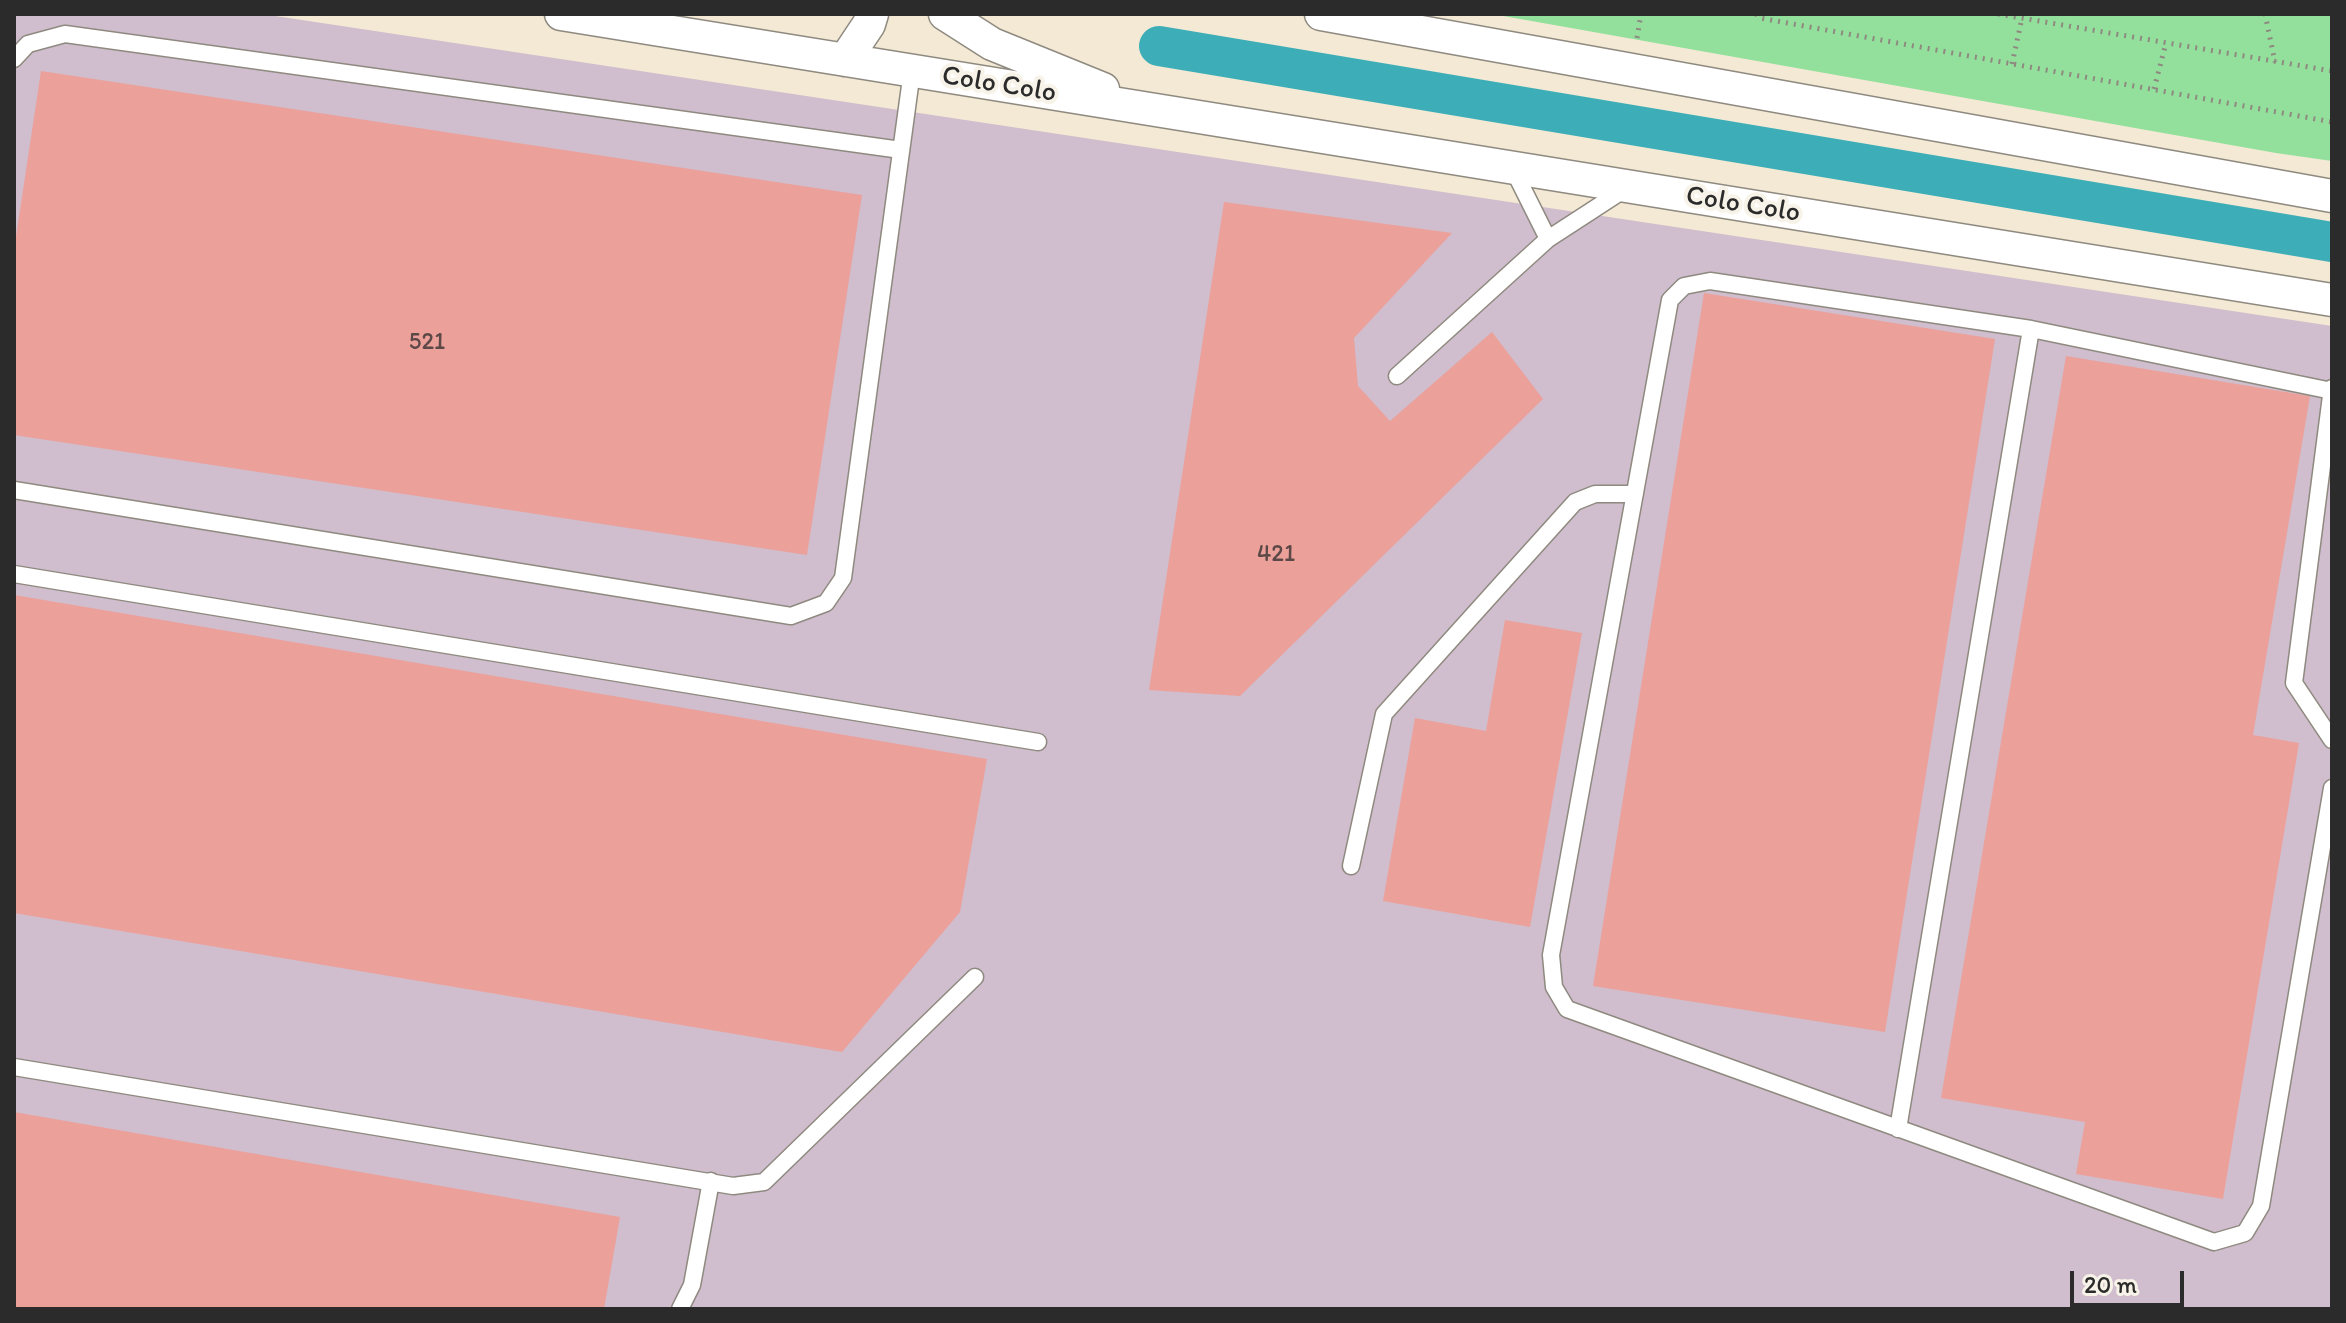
<!DOCTYPE html>
<style>
body{margin:0}
#map{position:relative;width:2346px;height:1323px;overflow:hidden;background:#f3e9d4;font-family:Itim,sans-serif}
canvas{display:block}
.frame{position:absolute;inset:0;border:16px solid #2b2b2b;pointer-events:none}
.scale{position:absolute;left:2070px;top:1271px;width:114px;height:36px;box-sizing:border-box;border:4px solid #2b2b2b;border-top:0;padding-left:10px;font-size:24px;line-height:28px;white-space:nowrap;color:#2b2b2b;-webkit-text-stroke:6px #f7f3e8;paint-order:stroke}
</style>
<div id="map">
<canvas width="2346" height="1323"></canvas>
<div class="frame"></div>
<div class="scale">20 m</div>
</div>
<script>
const c = document.querySelector('canvas').getContext('2d');
c.lineJoin = 'round';
function fillPath(path, color) {
  c.fillStyle = color;
  c.fill(path, 'evenodd');
}
function poly(rows) {
  const path = new Path2D();
  for (const r of rows) {
    path.moveTo(r[0], r[1]);
    for (let i = 2; i < r.length; i += 2) path.lineTo(r[i], r[i + 1]);
  }
  return path;
}
function stroke(path, color, width, dash) {
  c.strokeStyle = color;
  c.lineWidth = width;
  c.lineCap = dash ? 'butt' : 'round';
  c.setLineDash(dash || []);
  c.stroke(path);
}
function label(font, color, halo, rows, align = 'center') {
  c.font = font + ' Itim,sans-serif';
  c.lineWidth = 8;
  c.setLineDash([]);
  c.textBaseline = 'middle';
  c.strokeStyle = halo;
  c.fillStyle = color;
  for (const [text, x, y, turn = 0] of rows) {
    c.save();
    c.translate(x, y);
    c.rotate((+turn || 0) * Math.PI / 180);
    c.textAlign = isNaN(turn) ? turn : align;
    if (halo) c.strokeText(text, 0, 0);
    c.fillText(text, 0, 0);
    c.restore();
  }
}
const industrial = poly([
 [14,14,262,14,2332,326,2332,1309,14,1309]
]);
const green = poly([
 [1492,14,2332,14,2332,161,2276,153]
]);
const canal = poly([
 [1159,46,2332,242]
]);
const building = poly([
 [41,71,862,195,807,555,14,435,14,250],
 [1224,202,1452,233,1354,338,1358,386,1390,421,1492,332,1543,399,1240,696,1149,690],
 [1704,293,1995,339,1885,1032,1593,986],
 [2066,356,2310,396,2253,735,2299,743,2223,1199,2076,1174,2085,1122,1941,1098],
 [14,595,987,759,960,912,842,1052,14,913],
 [1505,620,1582,633,1530,927,1383,901,1415,718,1486,731],
 [14,1112,620,1217,604,1309,14,1309]
]);
const path = poly([
 [1756,14,1760,18,2332,122],
 [1998,14,2332,71],
 [2265,14,2275,62],
 [1637,38,1641,14],
 [2012,64,2022,18],
 [2154,89,2166,43]
]);
const service = poly([
 [14,59,28,44,65,34,901,150],
 [1512,167,1548,239],
 [1397,376,1548,239,1628,187],
 [2332,388,2294,683,2332,740],
 [2332,391,2031,329,1710,281,1684,286,1670,300,1551,955,1554,987,1567,1009,2214,1242,2245,1233,2261,1206,2332,788],
 [14,490,791,616,826,603,843,578,912,71],
 [14,574,1038,742],
 [1351,866,1384,714,1575,502,1595,494,1635,494],
 [14,1067,733,1186,764,1182,975,977],
 [1898,1129,2031,329],
 [680,1309,692,1285,711,1181]
]);
const minor = poly([
 [561,14,2332,300],
 [945,14,992,44,1103,89],
 [1321,14,2332,196],
 [845,60,869,24,872,14]
]);
const numberNames = [
 ["521",427,343],
 ["421",1276,555]
];
const streetNames = [
 ["Colo Colo",999,85,9],
 ["Colo Colo",1743,205,9]
];
fillPath(industrial, '#d0bdcd');
fillPath(green, '#93e09d');
stroke(canal, '#3daeb8', 40);
fillPath(building, '#eca09a');
stroke(service, '#8f8a80', 19);
stroke(minor, '#8f8a80', 35);
stroke(path, '#8f8a80', 5, [2, 6]);
stroke(service, '#fff', 16);
stroke(minor, '#fff', 32);
label('24px', '#5b4847', null, numberNames);
label('28px', '#2b2b2b', '#f7f3e8', streetNames);
</script>
